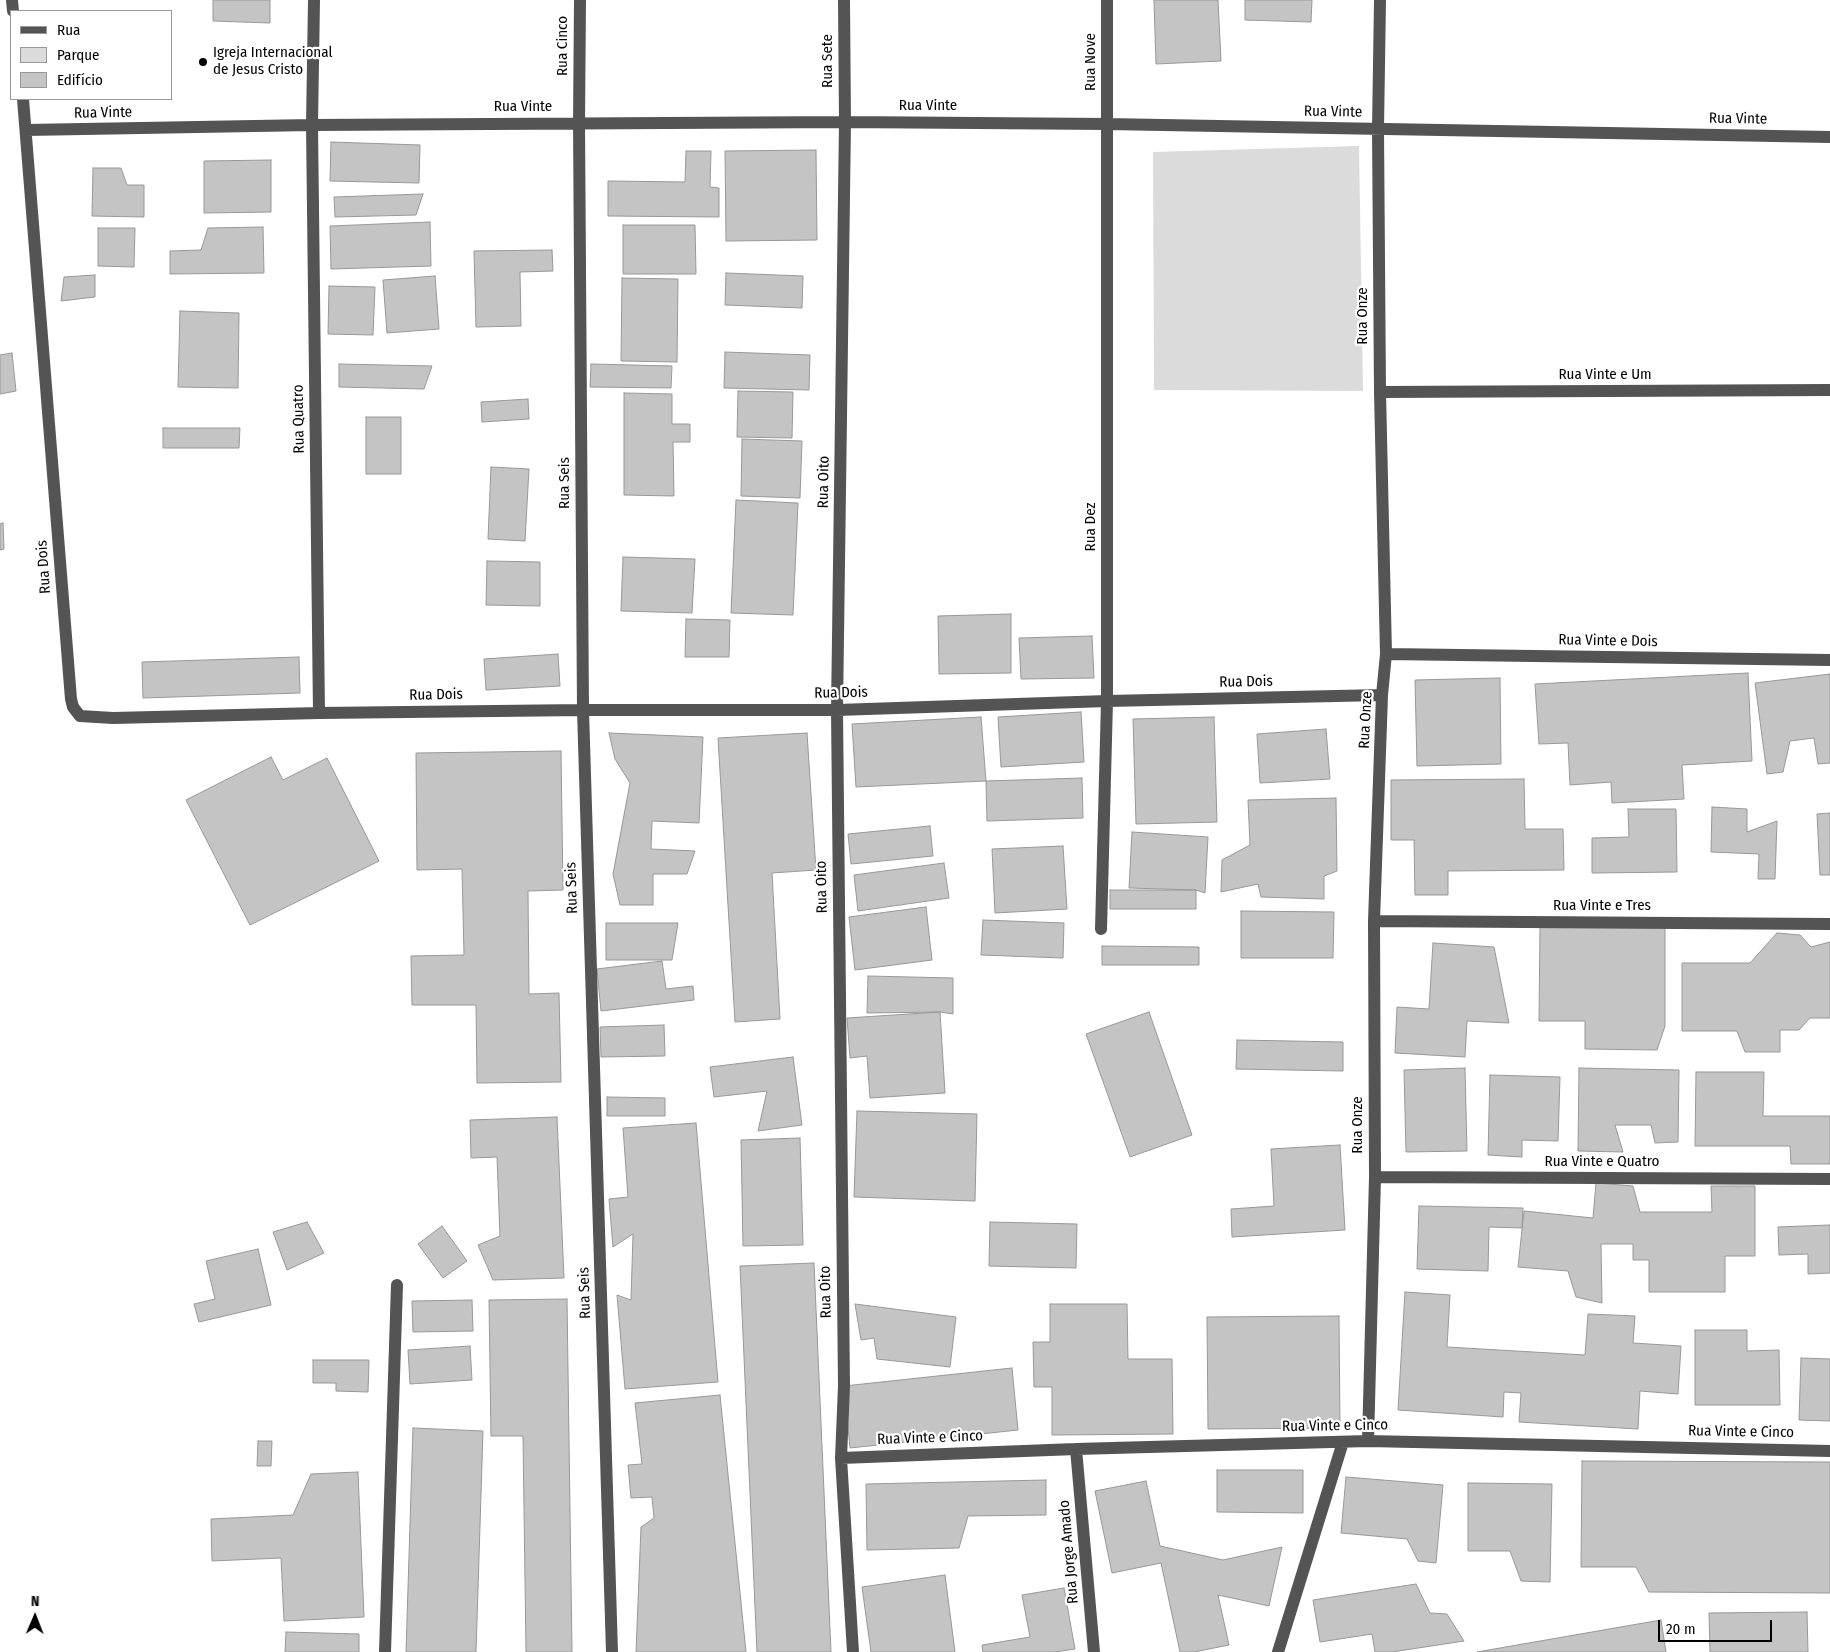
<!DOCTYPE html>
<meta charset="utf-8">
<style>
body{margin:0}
#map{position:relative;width:1830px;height:1652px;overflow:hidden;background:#fff;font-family:"Fira Sans Condensed",sans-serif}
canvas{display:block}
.legend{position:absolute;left:10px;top:10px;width:162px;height:90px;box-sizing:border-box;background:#fff;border:1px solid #999;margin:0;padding:6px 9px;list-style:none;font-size:15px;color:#000}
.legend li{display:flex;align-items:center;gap:10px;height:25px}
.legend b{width:25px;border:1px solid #999}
.north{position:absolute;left:10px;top:1592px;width:50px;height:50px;-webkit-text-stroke:4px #fff;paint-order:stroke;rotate:1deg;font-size:14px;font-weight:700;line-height:20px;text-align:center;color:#000}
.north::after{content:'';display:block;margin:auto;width:18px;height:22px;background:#000;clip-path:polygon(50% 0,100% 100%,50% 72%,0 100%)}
.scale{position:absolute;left:1658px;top:1620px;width:114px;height:22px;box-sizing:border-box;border:2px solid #000;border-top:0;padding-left:6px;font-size:15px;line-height:18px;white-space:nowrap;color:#000;-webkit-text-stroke:4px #fff;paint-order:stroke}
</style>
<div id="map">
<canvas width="1830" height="1652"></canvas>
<ul class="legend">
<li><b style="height:6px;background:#545454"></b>Rua</li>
<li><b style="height:14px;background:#dbdbdb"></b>Parque</li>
<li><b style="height:14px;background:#c4c4c4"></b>Edifício</li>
</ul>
<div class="north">N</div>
<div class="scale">20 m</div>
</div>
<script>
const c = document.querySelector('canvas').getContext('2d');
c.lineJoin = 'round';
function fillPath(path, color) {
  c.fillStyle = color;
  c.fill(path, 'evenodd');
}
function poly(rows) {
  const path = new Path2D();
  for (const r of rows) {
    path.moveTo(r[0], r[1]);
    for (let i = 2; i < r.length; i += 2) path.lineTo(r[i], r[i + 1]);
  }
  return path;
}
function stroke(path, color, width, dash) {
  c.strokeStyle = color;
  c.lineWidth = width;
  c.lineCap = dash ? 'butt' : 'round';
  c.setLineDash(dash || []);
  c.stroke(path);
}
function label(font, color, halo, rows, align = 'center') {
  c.font = font + ' "Fira Sans Condensed",sans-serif';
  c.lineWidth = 4.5;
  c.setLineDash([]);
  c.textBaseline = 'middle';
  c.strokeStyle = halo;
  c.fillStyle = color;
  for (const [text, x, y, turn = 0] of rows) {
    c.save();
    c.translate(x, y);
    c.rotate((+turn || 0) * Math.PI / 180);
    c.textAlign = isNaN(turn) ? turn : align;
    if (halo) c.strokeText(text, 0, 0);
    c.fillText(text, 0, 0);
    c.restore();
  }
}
const green = poly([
 [1359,146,1363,391,1154,390,1153,152]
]);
const building = poly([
 [213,0,270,0,270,23,213,21,213,0],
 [1154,0,1218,0,1221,61,1156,64,1154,0],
 [1245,0,1312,0,1311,22,1245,20,1245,0],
 [331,142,420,145,419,183,330,181,331,142],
 [816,150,817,240,726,241,725,151,816,150],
 [686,151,711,151,710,187,719,188,719,217,608,216,608,181,685,182,686,151],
 [271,160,271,212,204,213,204,161,271,160],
 [93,168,121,168,127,185,144,185,144,217,92,216,93,168],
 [423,194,416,215,335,217,334,197,423,194],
 [430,222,431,266,331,269,330,226,430,222],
 [623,225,695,225,696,274,623,274,623,225],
 [263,227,264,273,170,274,170,251,201,250,208,228,263,227],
 [98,228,135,228,134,267,98,266,98,228],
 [552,250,553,271,520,272,521,326,476,327,474,251,552,250],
 [726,273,803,276,802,308,725,305,726,273],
 [95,275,95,297,61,301,64,277,95,275],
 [435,276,439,329,387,333,383,280,435,276],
 [622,278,678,279,677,362,621,361,622,278],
 [329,286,375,287,373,335,328,334,329,286],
 [180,311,239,313,238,388,178,387,180,311],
 [725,352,810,355,809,390,724,388,725,352],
 [12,353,16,391,0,394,0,355,12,353],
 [339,364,432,366,424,389,339,387,339,364],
 [591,364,672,366,671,388,590,387,591,364],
 [738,391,793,392,792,438,737,437,738,391],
 [624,393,672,394,672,424,690,424,690,442,673,442,674,496,624,495,624,393],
 [528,399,529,419,482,422,481,402,528,399],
 [366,417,401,417,401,474,366,474,366,417],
 [163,428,240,428,239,448,163,448,163,428],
 [742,439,802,441,800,498,741,496,742,439],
 [491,467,529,469,525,541,488,539,491,467],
 [736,500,798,503,793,615,731,613,736,500],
 [3,523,4,549,0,550,0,524,3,523],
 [623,557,695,559,692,613,621,611,623,557],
 [487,561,540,562,540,606,486,605,487,561],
 [1011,614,1011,673,939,674,938,616,1011,614],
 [686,619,730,620,729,657,685,657,686,619],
 [1092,636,1094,678,1021,679,1019,638,1092,636],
 [558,654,560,686,486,690,484,659,558,654],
 [299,657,300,693,143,698,142,662,299,657],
 [1748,673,1752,761,1682,765,1684,799,1612,803,1611,782,1570,785,1568,743,1539,744,1535,684,1748,673],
 [1830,674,1830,763,1818,764,1814,738,1790,741,1783,772,1767,774,1755,683,1830,674],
 [1500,678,1501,764,1417,766,1415,680,1500,678],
 [1081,712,1084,762,1001,767,998,717,1081,712],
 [981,717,986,781,856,787,852,724,981,717],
 [1214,717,1217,822,1136,824,1133,719,1214,717],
 [1326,729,1330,779,1260,783,1257,734,1326,729],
 [609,733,703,737,699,823,652,821,651,849,695,851,687,874,653,874,653,905,620,905,613,874,630,783,615,759,609,733],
 [807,733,816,870,772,873,780,1019,735,1022,718,738,807,733],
 [561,751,563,890,528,891,529,994,559,993,561,1082,477,1083,476,1005,412,1005,411,956,464,955,462,869,417,870,416,753,561,751],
 [271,757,283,780,327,758,379,861,250,925,186,800,271,757],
 [1082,778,1083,818,987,821,986,781,1082,778],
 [1524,779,1525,829,1563,829,1564,870,1448,871,1448,895,1415,895,1414,840,1391,840,1391,780,1524,779],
 [1336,798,1337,871,1324,876,1324,899,1261,897,1258,884,1221,892,1222,860,1250,845,1248,800,1336,798],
 [1712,807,1747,809,1747,832,1777,821,1775,879,1758,879,1759,854,1711,852,1712,807],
 [1628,809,1676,809,1677,872,1592,873,1592,838,1629,837,1628,809],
 [1830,813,1830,875,1820,875,1817,814,1830,813],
 [930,826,933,856,851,864,848,834,930,826],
 [1132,832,1208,837,1205,893,1196,890,1129,888,1132,832],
 [1063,846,1067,909,995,913,992,849,1063,846],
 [944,863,949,898,858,911,854,875,944,863],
 [1110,890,1196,890,1196,909,1110,909,1110,890],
 [926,907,932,960,855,970,849,917,926,907],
 [1241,911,1334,912,1333,958,1241,958,1241,911],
 [983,920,1064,923,1063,958,981,955,983,920],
 [606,923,678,923,672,960,606,960,606,923],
 [1540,926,1665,927,1665,1026,1657,1050,1585,1049,1585,1021,1539,1021,1540,926],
 [1777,933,1800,935,1811,947,1830,942,1830,1018,1810,1018,1799,1030,1780,1030,1780,1052,1745,1052,1737,1031,1682,1031,1682,963,1750,963,1777,933],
 [1433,943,1494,947,1509,1023,1467,1021,1465,1057,1395,1053,1397,1007,1429,1009,1433,943],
 [1102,946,1199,947,1199,965,1102,965,1102,946],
 [662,961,666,989,693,986,694,1000,601,1011,597,969,662,961],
 [868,976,953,978,953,1014,940,1012,867,1013,868,976],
 [940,1012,945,1093,870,1098,867,1056,850,1058,847,1018,940,1012],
 [1149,1012,1192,1135,1130,1157,1086,1034,1149,1012],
 [664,1025,665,1056,601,1057,600,1027,664,1025],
 [1237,1040,1343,1042,1343,1071,1236,1069,1237,1040],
 [793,1057,802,1125,758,1131,767,1091,714,1097,710,1067,793,1057],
 [1465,1068,1467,1151,1406,1152,1404,1070,1465,1068],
 [1579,1068,1679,1070,1678,1142,1655,1143,1651,1125,1615,1125,1623,1152,1578,1151,1579,1068],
 [1696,1072,1764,1072,1763,1116,1830,1116,1830,1164,1791,1164,1790,1146,1695,1146,1696,1072],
 [1490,1075,1560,1077,1558,1141,1522,1140,1522,1157,1488,1155,1490,1075],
 [607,1097,665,1098,665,1116,607,1116,607,1097],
 [857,1111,977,1114,975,1201,854,1197,857,1111],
 [557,1117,564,1278,493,1280,478,1245,500,1236,497,1157,471,1158,470,1120,557,1117],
 [696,1123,718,1382,625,1389,617,1295,631,1300,633,1234,613,1247,609,1199,628,1197,623,1128,696,1123],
 [800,1138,803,1245,743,1246,741,1140,800,1138],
 [1340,1145,1345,1230,1232,1237,1231,1209,1274,1206,1271,1149,1340,1145],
 [1596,1183,1633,1186,1640,1212,1712,1212,1711,1186,1755,1186,1755,1256,1725,1256,1725,1292,1649,1292,1649,1260,1633,1260,1633,1244,1601,1244,1602,1303,1576,1297,1568,1271,1518,1267,1524,1211,1593,1218,1596,1183],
 [1419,1206,1523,1208,1522,1228,1489,1227,1488,1271,1417,1269,1419,1206],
 [307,1222,324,1253,287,1270,273,1232,307,1222],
 [990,1222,1077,1224,1076,1268,989,1266,990,1222],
 [1830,1225,1830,1273,1808,1274,1808,1254,1779,1255,1778,1227,1830,1225],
 [442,1226,467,1261,443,1278,418,1244,442,1226],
 [258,1249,271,1305,199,1322,194,1304,215,1299,206,1261,258,1249],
 [814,1263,831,1652,757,1652,740,1266,814,1263],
 [1405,1292,1450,1295,1447,1347,1585,1355,1588,1314,1635,1316,1633,1343,1681,1346,1678,1394,1640,1391,1638,1429,1519,1422,1521,1393,1504,1392,1503,1417,1398,1410,1405,1292],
 [567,1299,572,1652,526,1652,523,1436,491,1436,489,1300,567,1299],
 [472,1300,473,1331,413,1332,412,1301,472,1300],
 [855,1304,956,1317,950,1367,877,1359,874,1338,861,1340,855,1304],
 [1050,1304,1127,1304,1128,1359,1172,1359,1173,1434,1052,1435,1052,1387,1034,1387,1033,1342,1050,1342,1050,1304],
 [1339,1316,1340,1428,1208,1429,1207,1317,1339,1316],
 [1695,1330,1747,1330,1747,1351,1779,1350,1780,1405,1695,1405,1695,1330],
 [470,1346,472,1380,410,1384,408,1350,470,1346],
 [1801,1358,1830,1359,1830,1421,1799,1420,1801,1358],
 [313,1360,369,1360,368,1392,336,1391,336,1383,313,1383,313,1360],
 [1012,1368,1018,1430,850,1448,844,1386,1012,1368],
 [720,1395,746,1652,636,1652,641,1527,654,1518,652,1497,631,1498,628,1465,642,1464,635,1403,720,1395],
 [413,1428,483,1431,476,1652,406,1652,413,1428],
 [258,1441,272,1441,271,1466,257,1466,258,1441],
 [1582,1461,1830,1462,1830,1593,1649,1592,1636,1567,1581,1567,1582,1461],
 [1217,1470,1303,1470,1303,1513,1217,1512,1217,1470],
 [358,1472,364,1617,284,1621,281,1558,212,1561,211,1519,293,1515,311,1474,358,1472],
 [1346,1477,1443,1485,1436,1563,1418,1561,1407,1539,1341,1533,1346,1477],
 [1046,1480,1046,1515,968,1516,959,1548,867,1550,866,1484,1046,1480],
 [1146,1481,1160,1546,1223,1560,1282,1547,1269,1606,1218,1595,1229,1645,1194,1652,1180,1652,1161,1563,1112,1573,1095,1491,1146,1481],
 [1468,1483,1552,1484,1550,1582,1521,1581,1510,1551,1468,1551,1468,1483],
 [945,1575,955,1652,871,1652,862,1587,945,1575],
 [1416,1584,1430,1613,1447,1614,1464,1641,1392,1652,1375,1652,1372,1634,1320,1642,1313,1600,1416,1584],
 [1064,1588,1075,1649,1055,1652,983,1652,982,1645,1030,1637,1022,1595,1064,1588],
 [1807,1612,1808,1652,1710,1652,1709,1613,1807,1612],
 [1661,1620,1666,1652,1477,1652,1661,1620],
 [286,1632,359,1634,359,1652,285,1652,286,1632]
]);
const minor = poly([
 [12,0,13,11],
 [314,0,312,125,319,713],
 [580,0,579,123,583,710,612,1652],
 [844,0,845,122,837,710,844,1386,841,1458,853,1652],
 [23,99,71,699,73,707,80,716,113,718,319,713,583,710,837,710,1107,701,1382,695],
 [26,130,312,125,845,122,1107,124,1830,137],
 [1380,392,1830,390],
 [1386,654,1830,660],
 [1374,921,1830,924],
 [1101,929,1107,701,1107,0],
 [1375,1177,1830,1179],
 [1368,1441,1375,1177,1374,921,1382,695,1386,654,1380,392,1378,129,1380,0],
 [1076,1449,1094,1652],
 [841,1458,1076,1449,1368,1441,1830,1451],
 [385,1652,397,1285],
 [1278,1652,1343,1442]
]);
const markers = [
 [203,62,5,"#000"]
];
const streetNames = [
 ["Rua Cinco",563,46,-90],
 ["Rua Sete",828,61,-90],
 ["Rua Nove",1091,62,-90],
 ["Rua Vinte",928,106],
 ["Rua Vinte",523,107],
 ["Rua Vinte",1333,112,1],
 ["Rua Vinte",103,113,-1],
 ["Rua Vinte",1738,119,1],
 ["Rua Onze",1363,316,-90],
 ["Rua Vinte e Um",1605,375],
 ["Rua Quatro",299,419,-91],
 ["Rua Oito",824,482,-89],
 ["Rua Seis",565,483,-90],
 ["Rua Dez",1091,527,-90],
 ["Rua Dois",44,567,-94],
 ["Rua Vinte e Dois",1608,641,1],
 ["Rua Dois",1246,682,-1],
 ["Rua Dois",841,693,-1],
 ["Rua Dois",436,695,-1],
 ["Rua Onze",1366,720,-87],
 ["Rua Oito",822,887,-91],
 ["Rua Seis",572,888,-92],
 ["Rua Vinte e Tres",1602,906],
 ["Rua Onze",1358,1125,-90],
 ["Rua Vinte e Quatro",1602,1162],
 ["Rua Oito",826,1292,-91],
 ["Rua Seis",585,1293,-92],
 ["Rua Vinte e Cinco",1335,1426,-1],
 ["Rua Vinte e Cinco",1741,1432,1],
 ["Rua Vinte e Cinco",930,1438,-2],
 ["Rua Jorge Amado",1069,1552,-95]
];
const poiNames = [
 ["Igreja Internacional",213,53],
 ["de Jesus Cristo",213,70]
];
fillPath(green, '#dbdbdb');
fillPath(building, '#c4c4c4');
stroke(building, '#989898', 1);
stroke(minor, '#545454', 12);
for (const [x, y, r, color] of markers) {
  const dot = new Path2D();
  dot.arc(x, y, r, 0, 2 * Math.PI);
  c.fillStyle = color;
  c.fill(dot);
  stroke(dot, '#fff', 2);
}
label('15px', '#000', '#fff', streetNames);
label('15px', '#000', '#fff', poiNames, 'left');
</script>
